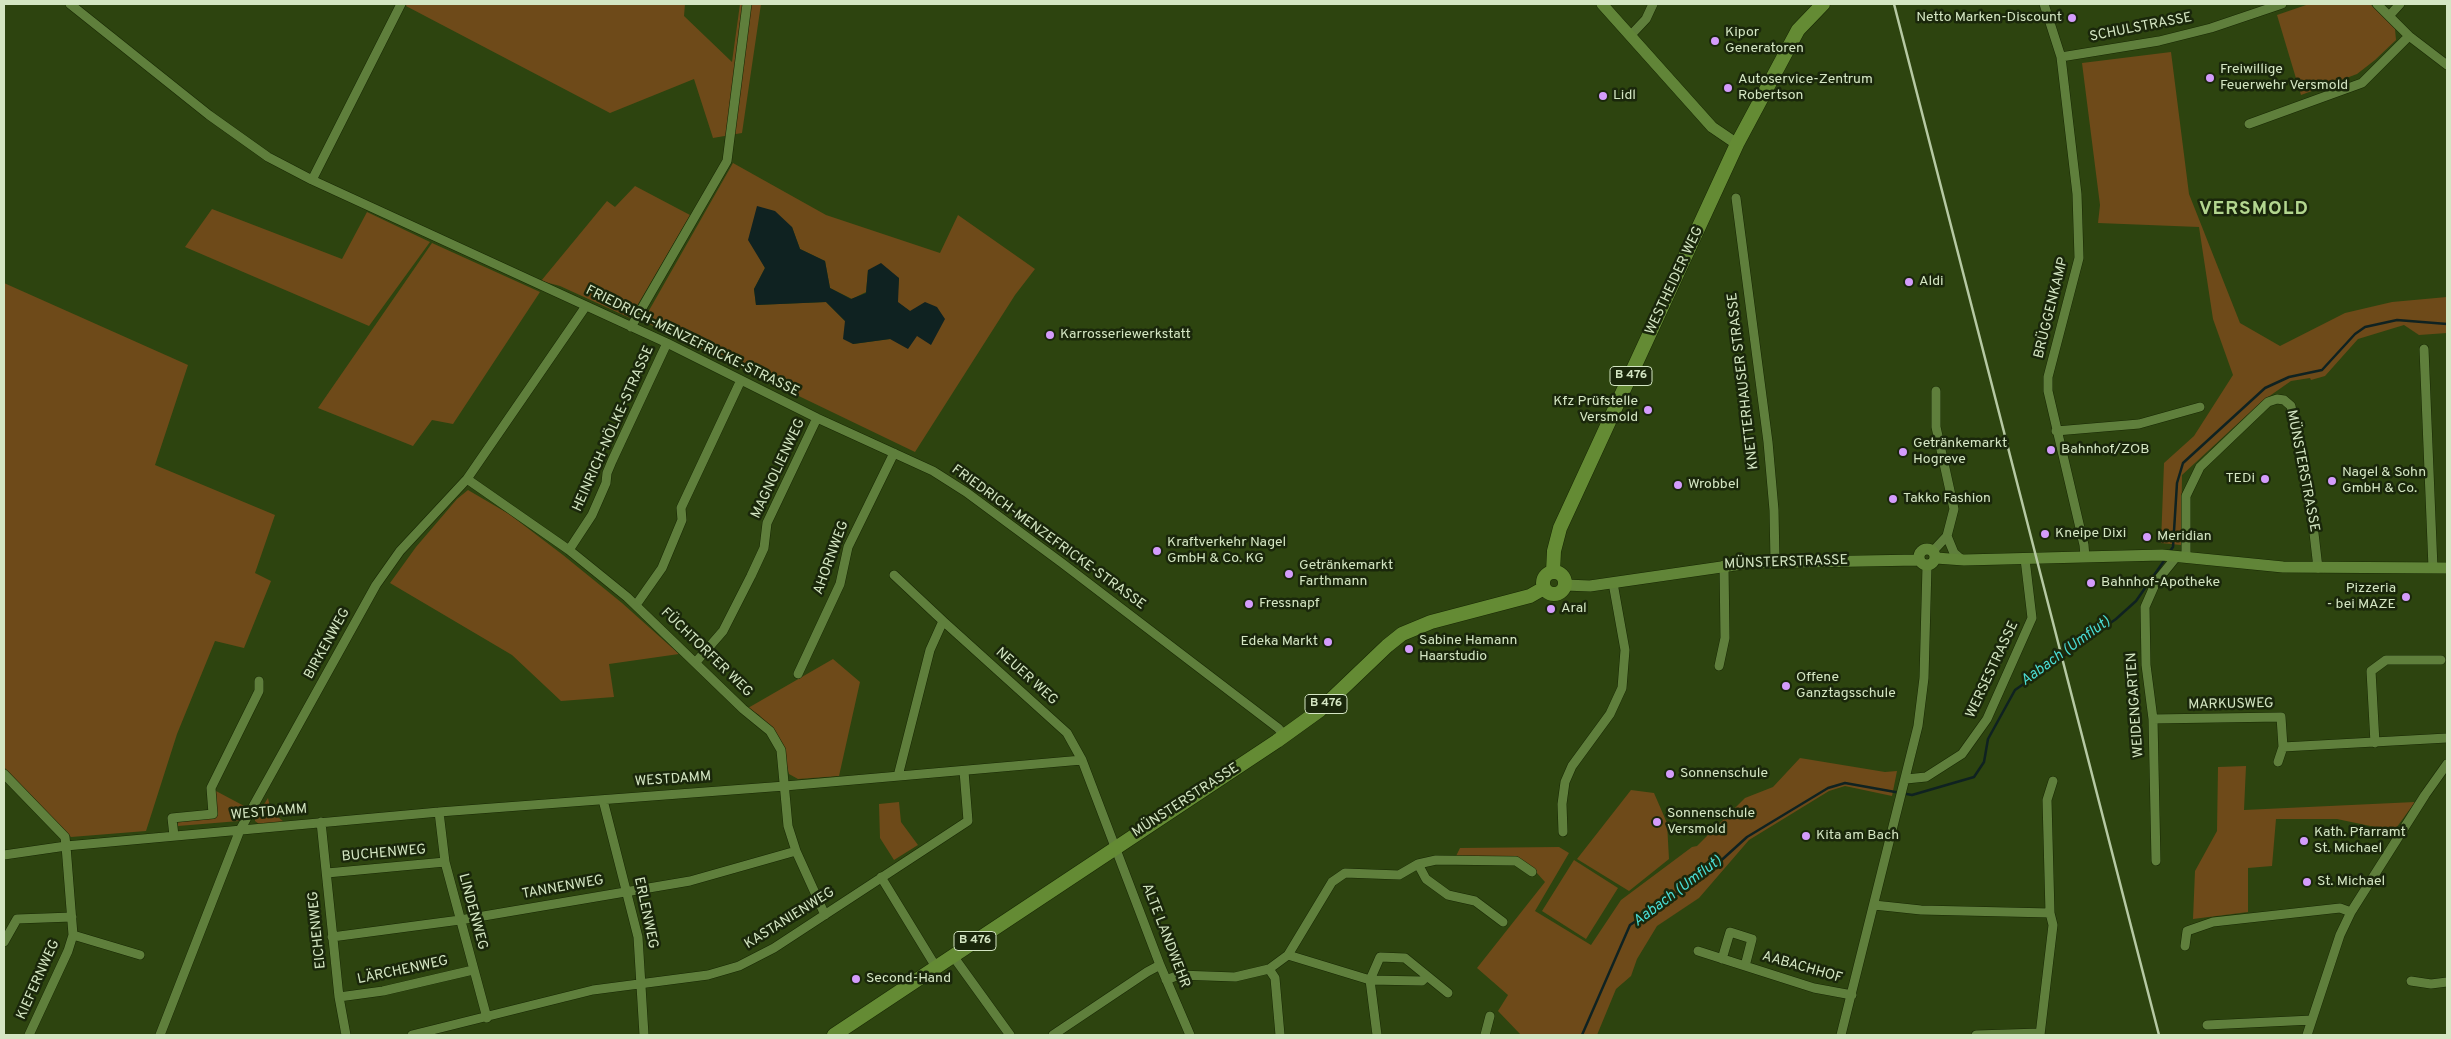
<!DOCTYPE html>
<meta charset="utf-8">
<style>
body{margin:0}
#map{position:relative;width:2451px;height:1039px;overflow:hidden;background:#2d440f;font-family:Overpass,sans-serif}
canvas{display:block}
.frame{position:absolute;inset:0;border:5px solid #d4e6c3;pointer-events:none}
</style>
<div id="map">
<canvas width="2451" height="1039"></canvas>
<div class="frame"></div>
</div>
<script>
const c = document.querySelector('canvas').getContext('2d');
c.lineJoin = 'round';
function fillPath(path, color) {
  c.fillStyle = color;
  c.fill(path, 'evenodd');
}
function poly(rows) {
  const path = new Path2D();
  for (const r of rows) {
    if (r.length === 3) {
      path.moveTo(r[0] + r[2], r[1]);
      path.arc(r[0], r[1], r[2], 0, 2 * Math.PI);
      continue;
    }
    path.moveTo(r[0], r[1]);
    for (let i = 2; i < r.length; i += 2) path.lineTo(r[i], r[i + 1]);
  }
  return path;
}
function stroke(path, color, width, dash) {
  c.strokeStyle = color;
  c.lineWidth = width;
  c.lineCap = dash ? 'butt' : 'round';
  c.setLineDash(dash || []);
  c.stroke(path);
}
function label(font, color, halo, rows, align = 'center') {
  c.font = font + ' Overpass,sans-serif';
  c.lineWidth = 5;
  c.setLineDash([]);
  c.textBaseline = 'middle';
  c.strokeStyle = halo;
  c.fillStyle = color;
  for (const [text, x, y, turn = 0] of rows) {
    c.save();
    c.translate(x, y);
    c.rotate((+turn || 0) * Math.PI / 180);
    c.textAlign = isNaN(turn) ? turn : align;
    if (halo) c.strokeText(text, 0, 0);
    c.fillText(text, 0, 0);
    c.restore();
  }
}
const green = poly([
 [407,4,685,4,684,16,732,62,740,4,761,4,742,133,713,138,694,79,610,113,406,6],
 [2309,4,2370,4,2395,29,2396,40,2375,60,2357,74,2301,95,2277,15],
 [2171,52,2189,194,2240,323,2280,346,2345,313,2392,302,2447,297,2447,333,2419,335,2404,325,2358,339,2325,376,2311,380,2310,378,2291,381,2261,402,2182,475,2181,545,2161,543,2164,463,2194,436,2233,375,2213,319,2199,227,2098,223,2100,205,2082,63],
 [733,163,826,215,940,253,958,215,1035,269,1015,295,915,452,643,321],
 [792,227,800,249,825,261,830,288,852,299,866,292,868,270,899,278,897,302,910,311,890,339,853,344,845,321,826,302,756,305,754,289,765,268,758,255],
 [635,186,690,215,630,318,560,286,541,281,607,201,615,207],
 [212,209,342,259,367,212,430,242,369,326,185,247],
 [432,243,540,292,453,424,432,420,413,446,318,408],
 [4,283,188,365,155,465,275,515,255,573,271,581,244,648,215,641,177,734,146,831,71,837,4,767],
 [468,490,509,514,563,555,622,603,679,654,609,664,614,697,561,701,512,655,390,583,416,547,457,499],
 [833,659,860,682,839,776,798,779,789,774,781,741,759,715,748,708],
 [1800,758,1885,772,1897,771,1892,796,1845,786,1829,791,1749,840,1699,898,1657,926,1637,959,1631,976,1616,989,1597,1035,1521,1035,1498,1011,1508,995,1477,968,1545,882,1536,872,1517,859,1455,858,1460,848,1559,847,1569,853,1535,911,1591,945,1621,900,1692,847,1697,846,1745,798,1773,787],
 [2246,766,2244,810,2415,802,2394,831,2337,819,2276,819,2272,866,2248,868,2248,912,2193,919,2195,871,2217,831,2218,767],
 [1631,790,1654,793,1667,823,1669,859,1629,891,1577,859],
 [216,791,246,807,239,821,178,826,178,821,216,818],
 [268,798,271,811,284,822,259,824,255,821,255,818],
 [899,802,901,822,918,845,894,860,880,838,879,804],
 [1574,860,1618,888,1586,939,1542,911]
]);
const water = poly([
 [757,206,775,211,792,227,800,249,825,261,830,288,851,299,866,293,868,270,881,263,899,278,898,302,910,311,925,302,937,307,945,319,931,345,917,336,908,349,890,339,853,344,843,339,845,321,826,302,756,305,754,289,765,268,748,240]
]);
const stream = poly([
 [2170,551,2173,547,2177,483,2183,463,2265,388,2289,377,2322,370,2355,334,2365,327,2397,320,2447,324],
 [1582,1035,1630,925,1704,876,1747,837,1828,788,1845,783,1912,795,1974,777,1984,762,1988,739,2015,690,2116,619,2136,601,2166,558]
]);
const street = poly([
 [70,4,209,115,268,157,312,180,667,343,817,418,933,471,966,492,1062,563,1278,728,1285,736],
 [2044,4,2061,57,2077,194,2079,258,2048,377,2048,391,2084,545,2085,557],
 [2377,4,2409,36,2447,65],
 [2389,16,2400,4],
 [1630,36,1646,19,1653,4],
 [2061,57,2159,41,2211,28,2282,4],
 [2249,124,2362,83,2409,36],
 [312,180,401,4],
 [1736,198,1768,442,1774,510,1775,562],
 [631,327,727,161,747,4],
 [2424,349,2433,568],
 [2056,431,2139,424,2200,407],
 [467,479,569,550,627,597,743,709,770,731,781,750,788,826,796,851,825,915],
 [1947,536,1954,553,1962,560],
 [569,550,592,515,606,483,607,473,612,461,667,343],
 [1933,551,1947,536,1954,509,1936,427,1936,391],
 [2186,556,2186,496,2200,467,2268,402,2277,399,2284,400,2291,406,2312,516,2318,568],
 [894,575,943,621],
 [636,605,662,568,682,520,681,508,741,380],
 [696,662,723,631,751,576,764,548,767,523,817,418],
 [1719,666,1725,638,1724,565],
 [798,674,840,584,848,547,894,453],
 [2153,719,2281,717,2283,747],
 [2375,743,2371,671,2386,660,2441,660],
 [2278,762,2283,747,2447,738],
 [4,774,65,837,66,846,73,935,68,951,29,1035],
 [898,776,930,650,943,621,1067,733,1082,760],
 [1906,779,1926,777,1962,754,1987,719,2032,618,2025,559],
 [603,800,638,937,644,1035],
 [439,812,445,862,487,1018],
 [321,822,339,997,346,1035],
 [1563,832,1562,804,1565,782,1572,766,1610,714,1622,688,1625,650,1613,583],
 [174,836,172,818,213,814,211,788,259,691,259,681],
 [4,855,66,846,439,812,785,786,1082,760,1160,965,1190,1035],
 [2156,861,2153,719,2146,665,2145,607,2156,582,2177,556],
 [1418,864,1436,860,1516,861,1532,872],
 [327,873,445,862],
 [881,877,936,967],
 [1874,905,1921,910,2050,913,2053,925,2040,1035],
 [2050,913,2047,800,2053,781],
 [73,935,140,955],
 [332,937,460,920,690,881,796,851],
 [4,942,17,919,72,917],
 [2185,946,2187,931,2213,922,2340,908,2351,912],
 [1698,951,1814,988,1852,995],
 [1288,955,1370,980,1377,1035],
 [953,956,1010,1035],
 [1722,959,1730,932,1752,939,1745,966],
 [1269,969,1275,978,1280,1035],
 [1427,976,1422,981,1370,980,1380,957,1405,958,1448,993],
 [1166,980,1179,975,1235,977,1269,969,1288,955,1332,882,1345,873,1399,875,1418,864,1426,879,1448,895,1475,901,1503,922],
 [2411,981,2431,984,2447,982],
 [339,997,383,991,473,970],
 [2207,1025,2312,1020],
 [160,1035,240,830,376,585,400,551,467,479,586,306],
 [412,1035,593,990,708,975,739,966,774,948,968,821,964,771],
 [1053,1035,1147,972,1160,965],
 [1485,1035,1490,1016],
 [1841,1035,1918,726,1924,678,1927,566],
 [1976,1035,2040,1033],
 [2307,1035,2340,935,2351,912,2425,795,2447,764]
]);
const secondary = poly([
 [1602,4,1712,127,1737,144],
 [1927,557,8],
 [1936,558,1964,560,2162,555,2283,567,2447,568],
 [1565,585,1590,586,1749,563,1919,560]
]);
const primary = poly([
 [1553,572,1554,551,1560,528,1737,144,1798,30,1823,4],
 [1554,583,11],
 [834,1035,1277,741,1320,710,1387,646,1402,634,1431,622,1530,596,1544,588]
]);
const rail = poly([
 [1894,4,2159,1035]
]);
const markers = [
 [2072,18,5,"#d49cfc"],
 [1715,41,5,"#d49cfc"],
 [2210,78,5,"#d49cfc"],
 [1728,88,5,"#d49cfc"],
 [1603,96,5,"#d49cfc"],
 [1909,282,5,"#d49cfc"],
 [1050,335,5,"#d49cfc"],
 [1648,410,5,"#d49cfc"],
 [2051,450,5,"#d49cfc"],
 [1903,452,5,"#d49cfc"],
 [2265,479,5,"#d49cfc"],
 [2332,481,5,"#d49cfc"],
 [1678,485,5,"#d49cfc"],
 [1893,499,5,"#d49cfc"],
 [2045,534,5,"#d49cfc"],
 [2147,537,5,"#d49cfc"],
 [1157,551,5,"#d49cfc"],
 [1289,574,5,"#d49cfc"],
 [2091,583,5,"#d49cfc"],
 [2406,597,5,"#d49cfc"],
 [1249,604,5,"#d49cfc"],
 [1551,609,5,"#d49cfc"],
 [1328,642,5,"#d49cfc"],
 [1409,649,5,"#d49cfc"],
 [1786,686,5,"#d49cfc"],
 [1670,774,5,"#d49cfc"],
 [1657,822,5,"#d49cfc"],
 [1806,836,5,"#d49cfc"],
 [2304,841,5,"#d49cfc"],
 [2307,882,5,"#d49cfc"],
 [856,979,5,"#d49cfc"]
];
const shields = [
 [1631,376,42],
 [1326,704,42],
 [975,941,42]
];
const shieldNames = [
 ["B 476",1631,376],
 ["B 476",1326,704],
 ["B 476",975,941]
];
const poiNames = [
 ["Netto Marken-Discount",2062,18,"right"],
 ["Kipor",1725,33],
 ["Generatoren",1725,49],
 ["Freiwillige",2220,70],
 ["Feuerwehr Versmold",2220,86],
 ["Autoservice-Zentrum",1738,80],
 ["Robertson",1738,96],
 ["Lidl",1613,96],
 ["Aldi",1919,282],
 ["Karrosseriewerkstatt",1060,335],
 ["Kfz Prüfstelle",1638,402,"right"],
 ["Versmold",1638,418,"right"],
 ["Getränkemarkt",1913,444],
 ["Hogreve",1913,460],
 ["Bahnhof/ZOB",2061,450],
 ["Nagel & Sohn",2342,473],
 ["GmbH & Co.",2342,489],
 ["TEDi",2255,479,"right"],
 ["Wrobbel",1688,485],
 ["Takko Fashion",1903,499],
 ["Kneipe Dixi",2055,534],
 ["Meridian",2157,537],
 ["Kraftverkehr Nagel",1167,543],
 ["GmbH & Co. KG",1167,559],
 ["Getränkemarkt",1299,566],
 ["Farthmann",1299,582],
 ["Bahnhof-Apotheke",2101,583],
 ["Pizzeria",2396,589,"right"],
 ["- bei MAZE",2396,605,"right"],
 ["Fressnapf",1259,604],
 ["Aral",1561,609],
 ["Sabine Hamann",1419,641],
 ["Haarstudio",1419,657],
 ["Edeka Markt",1318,642,"right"],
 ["Offene",1796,678],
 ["Ganztagsschule",1796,694],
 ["Sonnenschule",1680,774],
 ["Sonnenschule",1667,814],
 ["Versmold",1667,830],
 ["Kath. Pfarramt",2314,833],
 ["St. Michael",2314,849],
 ["Kita am Bach",1816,836],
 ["St. Michael",2317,882],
 ["Second-Hand",866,979]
];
const streetNames = [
 ["SCHULSTRASSE",2141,28,-11],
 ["WESTHEIDER WEG",1675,281,-65],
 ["BRÜGGENKAMP",2052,308,-76],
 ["FRIEDRICH-MENZEFRICKE-STRASSE",692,342,26],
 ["KNETTERHAUSER STRASSE",1744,381,-97],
 ["HEINRICH-NÖLKE-STRASSE",614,429,-66],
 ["MAGNOLIENWEG",779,469,-65],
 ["MÜNSTERSTRASSE",2302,471,79],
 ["FRIEDRICH-MENZEFRICKE-STRASSE",1048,538,36],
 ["AHORNWEG",832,558,-70],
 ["MÜNSTERSTRASSE",1786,563,-2],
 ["BIRKENWEG",328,644,-61],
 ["FÜCHTORFER WEG",706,653,44],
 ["WERSESTRASSE",1993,670,-65],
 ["NEUER WEG",1026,677,42],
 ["WEIDENGARTEN",2136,705,-94],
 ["MARKUSWEG",2231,705,-1],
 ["WESTDAMM",673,780,-4],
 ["MÜNSTERSTRASSE",1186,801,-33],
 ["WESTDAMM",269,813,-5],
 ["BUCHENWEG",384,854,-5],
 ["TANNENWEG",563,888,-10],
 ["LINDENWEG",472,912,75],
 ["ERLENWEG",645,913,78],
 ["KASTANIENWEG",790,919,-32],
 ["EICHENWEG",318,930,-96],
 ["ALTE LANDWEHR",1165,936,69],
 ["AABACHHOF",1802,968,16],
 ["LÄRCHENWEG",403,971,-12],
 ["KIEFERNWEG",39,980,-66]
];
const waterNames = [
 ["Aabach (Umflut)",2066,652,-36],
 ["Aabach (Umflut)",1678,892,-37]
];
const districtNames = [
 ["VERSMOLD",2254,210]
];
fillPath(green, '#6e4a19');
fillPath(water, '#0f2221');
stroke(stream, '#0f2221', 2.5);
stroke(street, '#182804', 10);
stroke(secondary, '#182804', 12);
stroke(primary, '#182804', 15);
stroke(street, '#5f7f3c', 9);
stroke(secondary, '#618538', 11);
stroke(primary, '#648b34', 14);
stroke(rail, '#b6c9a3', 2.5);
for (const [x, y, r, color] of markers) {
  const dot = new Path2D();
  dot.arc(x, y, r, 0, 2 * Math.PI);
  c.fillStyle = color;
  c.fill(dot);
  stroke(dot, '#1a270b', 2);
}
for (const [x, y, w] of shields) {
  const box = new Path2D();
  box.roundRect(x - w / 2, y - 9.5, w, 19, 4);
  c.fillStyle = '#1a270b';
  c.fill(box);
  stroke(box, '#d4e6c3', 1);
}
label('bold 12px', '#d4e6c3', null, shieldNames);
label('14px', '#d4e6c3', '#1a270b', poiNames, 'left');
label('14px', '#d4e6c3', '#1a270b', streetNames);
label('italic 15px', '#4adcd4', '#1a270b', waterNames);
c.letterSpacing = '1px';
label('bold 19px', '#b3d68f', '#1a270b', districtNames);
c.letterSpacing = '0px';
</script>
